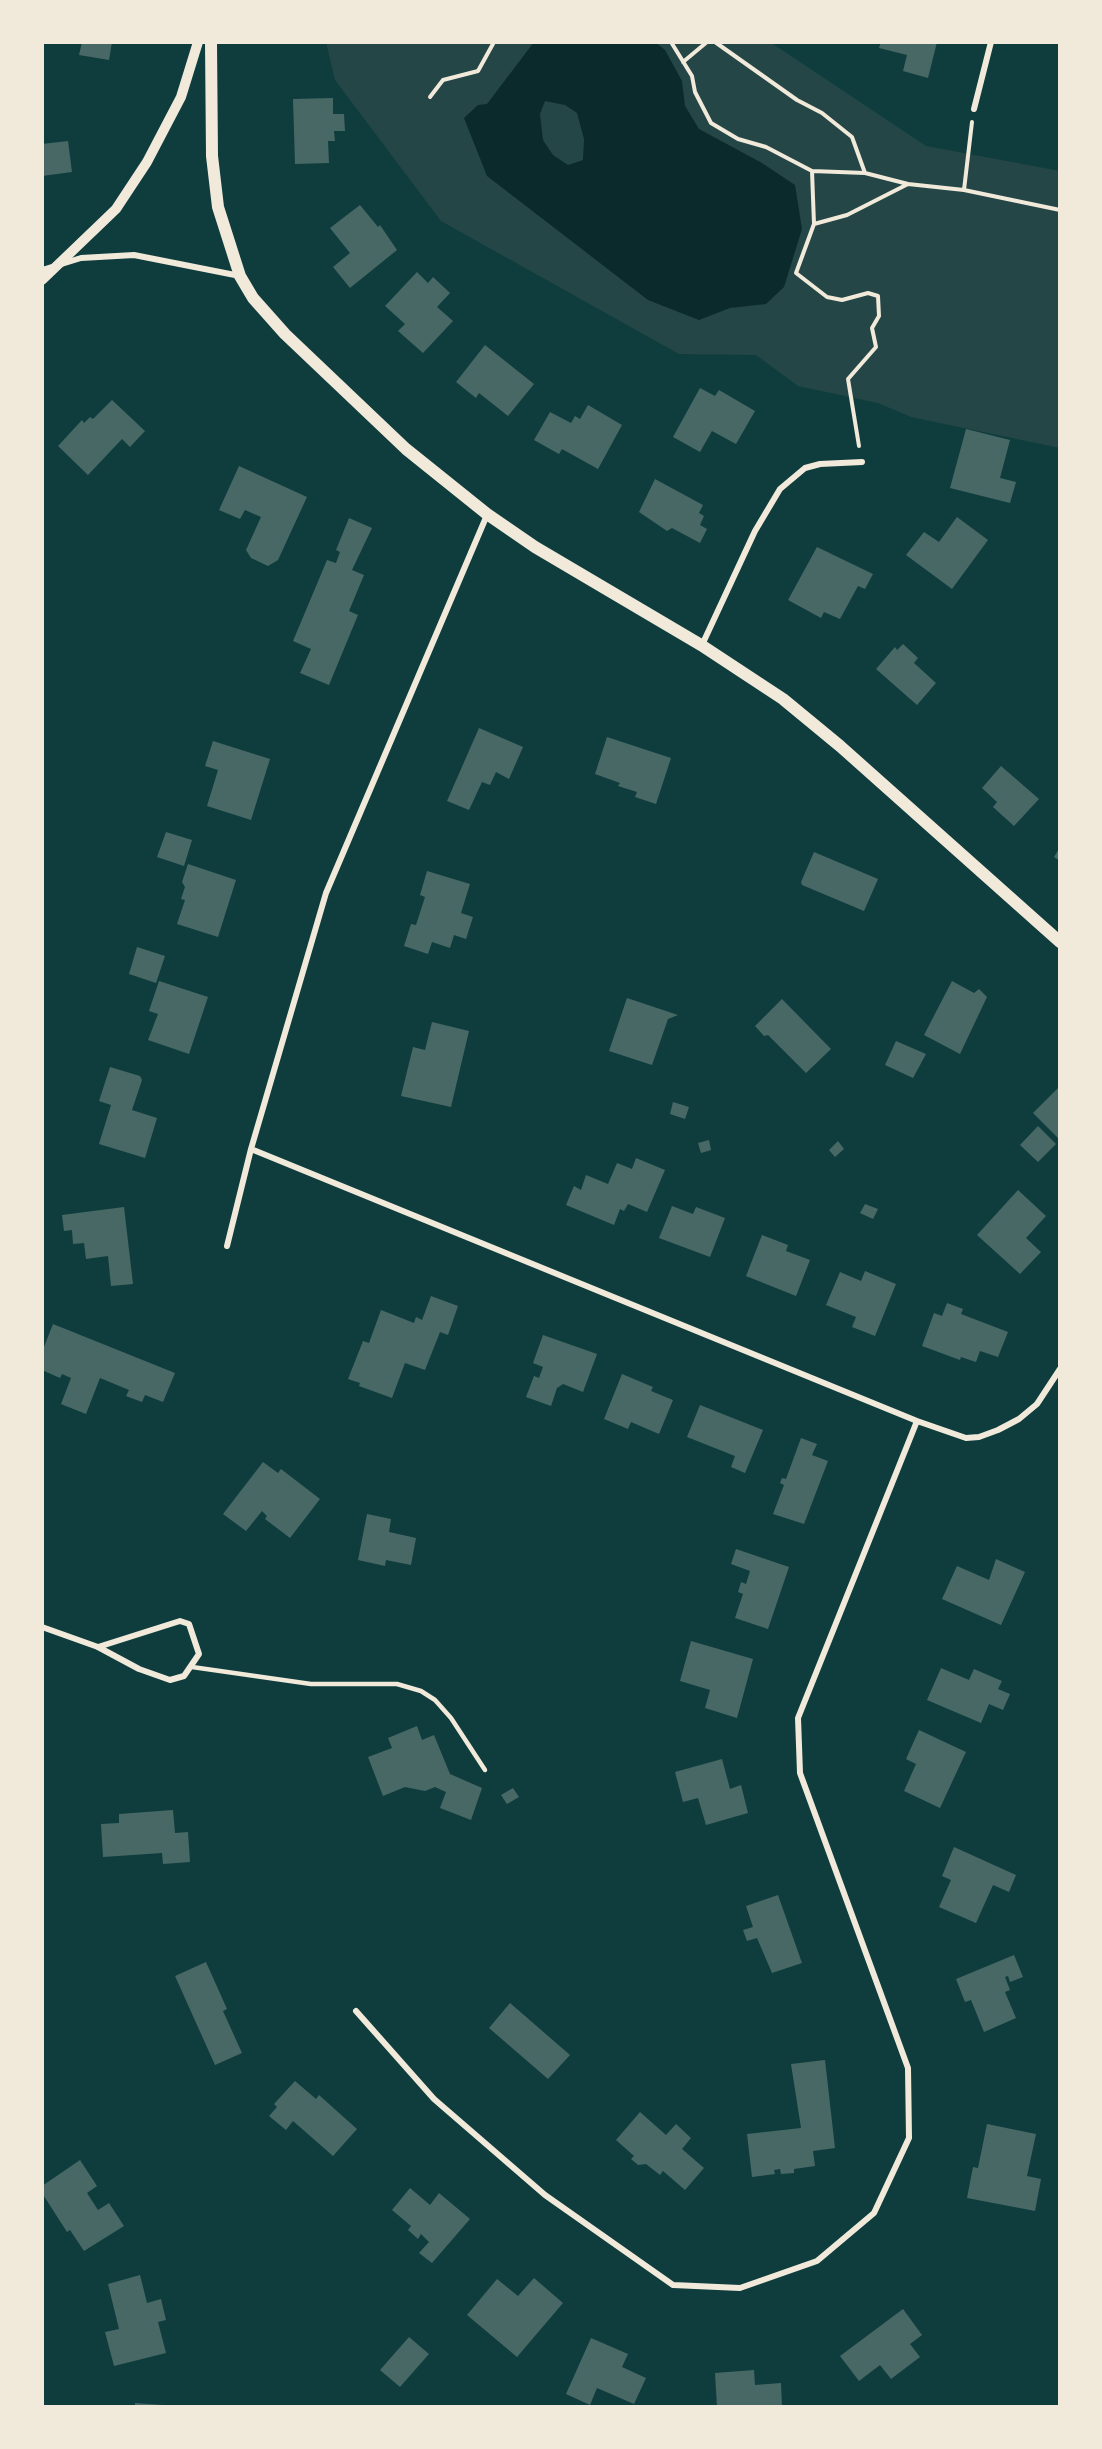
<!DOCTYPE html>
<style>
body{margin:0}
#map{position:relative;width:1102px;height:2449px;overflow:hidden;background:#0f3d3e;font-family:"Archivo Narrow",sans-serif}
canvas{display:block}
.frame{position:absolute;inset:0;border:44px solid #f1e9da;pointer-events:none}
</style>
<div id="map">
<canvas width="1102" height="2449"></canvas>
<div class="frame"></div>
</div>
<script>
const c = document.querySelector('canvas').getContext('2d');
c.lineJoin = 'round';
function fillPath(path, color) {
  c.fillStyle = color;
  c.fill(path, 'evenodd');
}
function poly(rows) {
  const path = new Path2D();
  for (const r of rows) {
    path.moveTo(r[0], r[1]);
    for (let i = 2; i < r.length; i += 2) path.lineTo(r[i], r[i + 1]);
  }
  return path;
}
function stroke(path, color, width, dash) {
  c.strokeStyle = color;
  c.lineWidth = width;
  c.lineCap = dash ? 'butt' : 'round';
  c.setLineDash(dash || []);
  c.stroke(path);
}
const green = poly([
 [326,42,770,42,926,146,1060,171,1060,448,911,417,878,403,798,386,756,355,679,354,441,221,335,80]
]);
const water = poly([
 [534,42,655,42,665,50,682,81,685,106,699,129,762,163,795,185,802,229,784,287,766,304,730,308,699,320,648,300,487,176,464,118,478,105,487,104],
 [545,101,565,105,577,113,584,139,583,160,568,165,553,155,543,140,540,114]
]);
const building = poly([
 [82,42,112,42,109,60,79,55],
 [881,42,937,42,928,78,903,71,907,55,879,48],
 [333,98,333,114,344,114,345,131,334,131,335,141,328,141,329,163,295,164,293,99],
 [68,141,72,172,42,176,42,144],
 [360,205,378,227,380,225,397,250,350,288,333,267,350,253,330,228],
 [417,272,428,283,433,277,450,293,437,307,453,321,423,353,398,331,405,324,385,306],
 [485,345,534,384,508,416,479,393,476,398,456,382],
 [700,388,715,396,719,390,755,411,736,444,712,431,700,452,673,437],
 [112,400,145,431,130,447,122,439,88,475,58,446,82,420,84,423,90,417,93,419],
 [588,405,622,425,598,469,562,449,559,454,534,440,550,412,571,423,575,416,580,419],
 [966,429,1010,440,1000,478,1016,482,1010,503,950,488],
 [239,466,307,497,278,560,268,566,251,558,246,550,261,517,245,510,240,519,219,510],
 [655,479,703,505,699,513,704,516,700,525,707,529,700,543,672,528,667,531,639,512],
 [957,517,988,540,952,589,906,555,924,532,939,542],
 [349,518,372,528,352,570,364,575,349,611,358,615,329,685,300,673,311,649,293,641,327,560,336,563,340,552,336,550],
 [817,547,873,574,865,589,858,586,840,619,824,612,821,618,788,600],
 [903,644,918,658,914,663,936,683,917,705,876,669,895,647,897,650],
 [479,728,523,747,509,779,496,772,490,785,482,782,469,810,447,801],
 [607,737,671,758,656,804,635,797,637,792,618,786,620,783,595,774],
 [213,741,270,759,251,820,207,806,218,770,205,766],
 [1001,766,1039,799,1014,826,993,807,997,802,982,788],
 [166,832,192,840,184,866,157,857],
 [1060,847,1060,861,1054,857],
 [814,852,878,879,864,911,802,885,801,882],
 [188,864,236,880,218,937,177,924,185,900,181,899,185,887,182,882],
 [427,871,470,884,461,913,473,917,466,939,454,935,450,948,432,942,428,954,404,946,411,924,416,925,425,897,420,895],
 [137,947,165,956,156,983,129,974],
 [159,981,208,997,189,1054,148,1040,158,1014,149,1011],
 [952,981,974,993,979,989,987,997,960,1054,924,1035],
 [627,998,678,1015,668,1019,652,1065,609,1051],
 [782,999,831,1049,806,1073,768,1035,764,1036,755,1026],
 [432,1022,469,1031,451,1107,401,1096,413,1047,425,1050],
 [896,1041,926,1054,913,1078,885,1065],
 [110,1067,140,1076,142,1080,132,1110,157,1118,145,1158,99,1144,111,1105,99,1101],
 [1060,1086,1060,1140,1033,1113],
 [673,1102,689,1107,685,1119,670,1114],
 [1038,1126,1056,1144,1038,1162,1020,1145],
 [709,1140,711,1150,701,1153,698,1143],
 [838,1141,844,1149,835,1157,829,1150],
 [636,1158,665,1170,647,1212,628,1204,624,1211,620,1209,614,1225,566,1205,574,1186,581,1190,586,1175,608,1184,617,1163,632,1169],
 [1018,1190,1046,1216,1026,1238,1041,1252,1020,1274,977,1235],
 [865,1204,878,1209,873,1219,860,1213],
 [672,1206,693,1214,696,1207,725,1218,710,1257,659,1238],
 [124,1207,133,1284,111,1286,108,1256,86,1259,84,1243,73,1244,72,1230,64,1231,62,1215],
 [762,1235,788,1245,786,1251,810,1260,796,1296,746,1276],
 [865,1271,896,1284,875,1336,852,1327,856,1317,826,1305,840,1272,861,1281],
 [431,1296,458,1306,448,1335,440,1332,425,1370,405,1363,392,1398,359,1386,360,1383,348,1379,363,1341,369,1343,381,1310,414,1323,416,1317,422,1320],
 [947,1303,963,1309,961,1314,1008,1332,998,1357,980,1351,976,1362,961,1357,960,1360,922,1346,934,1313,942,1316],
 [53,1324,175,1373,163,1402,145,1395,142,1402,126,1396,129,1390,100,1378,86,1414,61,1404,71,1378,62,1374,60,1378,42,1370,42,1352],
 [543,1335,597,1354,583,1392,563,1384,557,1388,551,1406,526,1397,534,1376,539,1378,543,1367,533,1363],
 [622,1374,653,1387,651,1391,673,1400,659,1434,631,1422,628,1429,604,1419],
 [700,1405,763,1430,745,1473,731,1467,735,1456,687,1437],
 [801,1438,817,1444,812,1455,828,1461,804,1524,773,1514,784,1485,780,1483,782,1478,786,1479],
 [263,1462,278,1473,281,1469,320,1499,290,1538,265,1519,267,1516,262,1511,246,1531,223,1514],
 [367,1514,391,1519,389,1532,416,1538,411,1565,386,1560,385,1566,358,1560],
 [736,1549,789,1567,768,1629,735,1618,743,1594,738,1592,741,1582,746,1584,750,1571,731,1564],
 [996,1559,1025,1572,1001,1625,942,1599,957,1566,989,1580],
 [691,1641,753,1659,737,1718,705,1708,710,1690,680,1681],
 [941,1668,969,1680,974,1669,1002,1681,998,1689,1010,1694,1003,1710,989,1704,981,1723,927,1700],
 [417,1726,422,1740,434,1735,450,1774,482,1788,471,1820,440,1808,446,1792,435,1787,425,1791,405,1787,383,1796,368,1757,392,1748,388,1738],
 [919,1730,966,1752,940,1808,904,1791,916,1764,906,1759],
 [722,1759,730,1789,741,1785,748,1813,706,1825,698,1798,683,1802,675,1772],
 [513,1788,519,1797,507,1804,501,1795],
 [173,1810,175,1833,188,1832,190,1862,163,1864,162,1853,103,1857,101,1824,119,1823,119,1814],
 [954,1847,1016,1875,1009,1892,993,1885,976,1923,939,1907,951,1880,942,1876],
 [778,1895,802,1963,772,1973,757,1938,747,1941,743,1930,753,1927,746,1906],
 [1014,1955,1023,1977,1010,1982,1008,1976,1005,1977,1010,1990,1005,1992,1016,2018,984,2032,971,2000,965,2002,956,1979],
 [206,1962,227,2009,223,2011,242,2053,215,2065,175,1976],
 [510,2003,570,2055,548,2079,489,2028],
 [825,2060,835,2148,813,2151,815,2166,794,2169,794,2173,781,2174,780,2169,774,2170,775,2174,752,2177,747,2134,801,2128,791,2064],
 [295,2081,316,2099,319,2095,357,2129,333,2156,293,2121,286,2130,269,2116,277,2107,274,2104],
 [640,2112,666,2135,676,2124,691,2138,682,2149,704,2168,685,2190,663,2171,660,2175,646,2164,638,2165,631,2159,634,2156,616,2140],
 [987,2124,1036,2134,1027,2176,1041,2179,1035,2211,967,2198,973,2167,978,2168],
 [80,2160,97,2186,87,2193,98,2210,109,2203,124,2226,84,2251,70,2230,67,2232,42,2193,42,2186],
 [410,2188,430,2205,439,2193,470,2219,432,2263,419,2253,429,2242,421,2234,418,2239,408,2230,411,2226,392,2210],
 [140,2275,147,2303,161,2299,166,2320,158,2322,166,2353,114,2366,105,2332,119,2329,108,2284],
 [534,2278,563,2303,517,2357,467,2315,497,2279,518,2296],
 [903,2309,922,2335,910,2344,920,2357,891,2379,880,2365,859,2381,840,2356],
 [409,2337,429,2354,400,2387,380,2370],
 [591,2338,628,2354,622,2367,646,2378,634,2404,597,2388,590,2405,566,2394],
 [754,2370,755,2385,781,2383,782,2407,717,2407,715,2373],
 [135,2403,163,2405,163,2407,135,2407]
]);
const path = poly([
 [671,42,692,76,695,92,711,123,738,139,766,147,812,171,814,224],
 [715,42,797,100,822,113,852,137,865,173],
 [683,62,707,42],
 [430,97,443,80,478,71,494,42],
 [812,171,865,173,908,184],
 [964,190,972,122],
 [859,446,848,379,876,347,872,328,879,316,878,296,868,293,842,300,827,297,796,273,814,224,847,215,908,184,964,190,1060,210]
]);
const service = poly([
 [192,1667,311,1684,397,1684,421,1691,435,1700,451,1718,485,1770]
]);
const minor = poly([
 [974,109,991,42],
 [42,270,81,258,134,255,240,276],
 [702,645,755,531,780,489,805,468,820,464,862,462],
 [251,1149,917,1421],
 [227,1246,251,1149,326,893,487,515],
 [42,1627,98,1647,139,1669,170,1680,184,1676,199,1654,189,1624,180,1621,98,1647],
 [356,2011,434,2099,545,2195,673,2285,740,2288,817,2261,874,2213,909,2138,908,2068,800,1773,798,1718,917,1421,966,1438,979,1437,998,1430,1019,1419,1037,1404,1060,1369]
]);
const tertiary = poly([
 [42,280,116,209,147,162,181,97,198,42]
]);
const secondary = poly([
 [211,42,212,156,218,207,240,276,253,298,285,334,406,449,487,514,535,547,701,645,783,699,840,746,1060,942]
]);
fillPath(green, '#244646');
fillPath(water, '#0a2a2b');
fillPath(building, '#486865');
stroke(path, '#f1e9da', 4);
stroke(service, '#f1e9da', 4.5);
stroke(minor, '#f1e9da', 6);
stroke(tertiary, '#f1e9da', 10);
stroke(secondary, '#f1e9da', 12);
</script>
